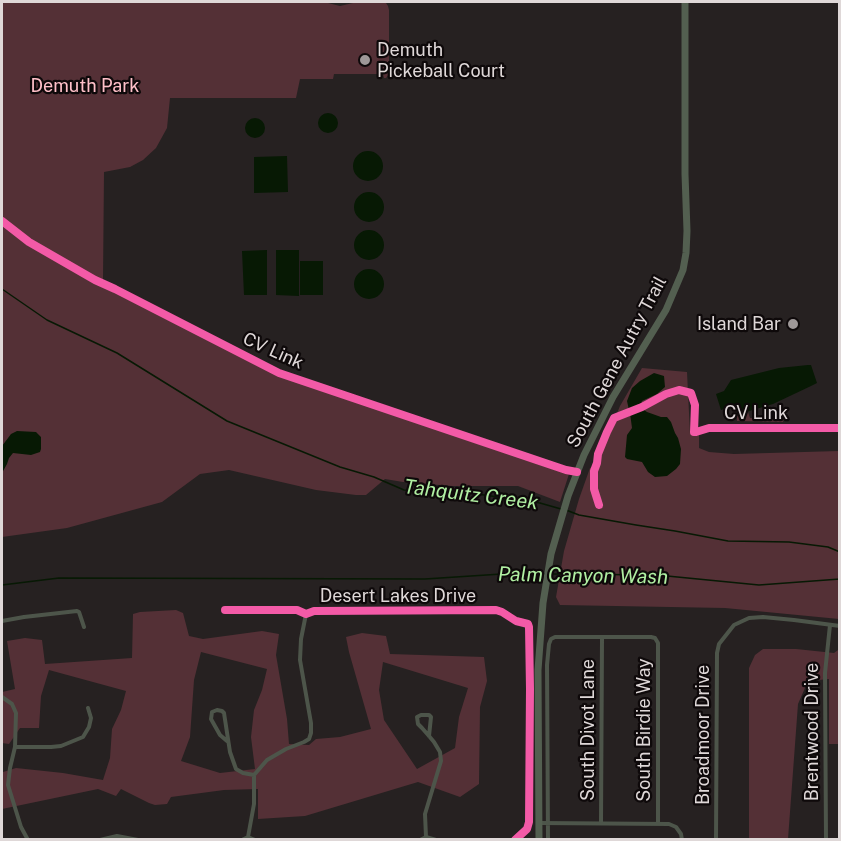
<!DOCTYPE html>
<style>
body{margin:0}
#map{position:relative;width:841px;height:841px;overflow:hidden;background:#262121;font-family:"Public Sans",sans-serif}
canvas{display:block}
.frame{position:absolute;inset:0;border:3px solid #dfd8d8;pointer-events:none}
</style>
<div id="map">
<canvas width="841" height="841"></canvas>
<div class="frame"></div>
</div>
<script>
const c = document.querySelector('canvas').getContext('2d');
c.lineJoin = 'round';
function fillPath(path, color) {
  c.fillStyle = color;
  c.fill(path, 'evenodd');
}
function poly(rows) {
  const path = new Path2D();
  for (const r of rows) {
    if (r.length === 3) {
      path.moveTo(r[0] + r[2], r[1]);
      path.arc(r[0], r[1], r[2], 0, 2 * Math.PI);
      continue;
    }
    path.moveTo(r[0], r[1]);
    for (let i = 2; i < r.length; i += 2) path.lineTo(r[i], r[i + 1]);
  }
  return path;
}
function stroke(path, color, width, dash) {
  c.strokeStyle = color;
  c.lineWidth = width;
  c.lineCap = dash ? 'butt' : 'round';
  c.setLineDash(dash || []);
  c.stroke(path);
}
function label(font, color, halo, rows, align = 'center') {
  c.font = font + ' "Public Sans",sans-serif';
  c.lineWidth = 4.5;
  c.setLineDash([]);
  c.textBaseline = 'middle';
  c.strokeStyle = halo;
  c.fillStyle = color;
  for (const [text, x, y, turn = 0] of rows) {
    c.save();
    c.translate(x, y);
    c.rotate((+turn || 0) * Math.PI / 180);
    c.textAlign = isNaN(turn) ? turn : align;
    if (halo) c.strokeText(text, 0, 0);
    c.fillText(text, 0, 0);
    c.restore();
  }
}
const green = poly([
 [2,2,246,2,328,3,340,6,353,3,375,2,386,3,388,6,389,10,389,74,386,78,384,78,383,74,334,74,333,79,300,79,296,98,170,98,167,128,156,148,143,160,130,167,104,172,103,280,270,366,309,381,569,474,560,502,518,486,452,486,403,482,385,479,366,495,356,495,316,490,229,470,200,474,162,502,67,528,2,537],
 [642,368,687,372,690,433,699,434,699,448,709,452,734,454,839,451,839,619,725,608,560,605,556,597,564,551,579,499,590,468,600,461,600,454,620,406],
 [748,412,750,418,760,418,781,412,785,414,783,422,737,421,737,416],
 [176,610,183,613,189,636,203,639,262,631,279,634,276,655,287,719,289,744,309,745,316,739,340,737,371,729,349,652,346,637,362,633,386,636,390,654,484,657,487,681,480,707,479,784,460,797,418,782,305,816,258,819,258,789,224,790,171,797,167,804,155,805,149,803,121,789,116,796,98,789,2,809,3,772,16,768,63,773,103,780,110,758,112,729,121,710,126,691,49,670,41,696,39,728,20,728,9,744,2,743,2,692,15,689,7,641,25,638,42,640,45,664,132,658,133,614,140,612],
 [201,652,267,669,262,690,254,710,251,737,255,769,220,773,181,761,190,737,194,680],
 [383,662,468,688,459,717,455,748,417,769,384,720,379,690],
 [763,649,796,649,834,653,838,650,839,650,839,744,829,744,829,679,808,681,798,704,788,839,749,839,749,668,755,655]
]);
const water = poly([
 [328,123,10],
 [255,128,10],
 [368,166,15],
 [287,156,288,192,254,193,254,157],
 [369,207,15],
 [369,245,15],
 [267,250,267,295,244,295,242,251],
 [276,250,299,250,299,296,276,295],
 [300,261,323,261,323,295,300,295],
 [369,284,15],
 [808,365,811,365,817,383,811,386,773,404,739,414,738,411,730,407,721,410,716,394,724,391,731,380,779,368],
 [654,373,664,376,665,387,657,394,642,401,640,406,629,410,627,401,632,388,640,381],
 [641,408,647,412,661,417,667,417,671,422,675,433,678,438,681,449,680,464,676,469,667,476,655,477,648,472,642,462,627,459,625,457,627,435,632,428,630,413],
 [17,431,36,432,41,437,41,449,40,452,31,455,13,453,9,458,7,464,2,473,2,446,11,434]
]);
const stream = poly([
 [2,289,47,320,117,353,227,421,340,467,374,477,404,490,470,493,540,503,561,509],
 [566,510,579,515,636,525,675,531,728,541,789,542,828,547,840,552],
 [551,574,657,575,759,585,840,579],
 [2,585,59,578,425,579,517,573,546,574]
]);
const street = poly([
 [225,610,297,610,306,614,314,611,496,610,502,612,516,621,528,624,529,627,530,689,529,822,527,829,515,840],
 [2,621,24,617,77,611,79,612,84,627],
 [2,697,12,704,16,713,15,747,10,768,8,785,21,827,28,840],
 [227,741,220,735,211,719,212,712,217,710,222,711,224,713,230,752,236,769,243,773,254,775],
 [15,747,51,747,61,746,83,737,89,727,91,718,88,708],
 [539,823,669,824,676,827,681,834,682,840],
 [601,823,602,638],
 [248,837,254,804,254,775,267,760,286,749,304,742,309,739,311,733,311,723,300,660,301,639,306,614],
 [426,837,425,814,441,761,440,752,434,742,429,736,422,728,418,724,417,717,421,715,429,715,431,717,429,736],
 [100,840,117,836,138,840],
 [242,840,248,837,255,840],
 [420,840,426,837,436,840],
 [548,840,547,665,549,644,551,639,555,637,651,637,655,638,658,643,658,823],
 [716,840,717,653,719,644,734,625,749,618,763,617,794,620,840,626],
 [826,840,825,673,830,625]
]);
const primary = poly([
 [539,840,538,670,543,603,551,554,568,496,584,455,613,397,666,310,683,270,686,253,687,231,685,174,685,2]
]);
const cycleway = poly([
 [2,221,29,242,95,280,115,289,279,373,566,470,577,472],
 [599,505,594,489,594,471,597,463,598,454,607,432,614,418,642,407,666,394,679,390,691,393,695,405,694,432,696,432,709,428,840,428],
 [225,610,297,610,306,614,314,611,496,610,502,612,516,621,528,624,529,627,530,689,529,822,527,829,515,840]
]);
const markers = [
 [365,60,6,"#9e9898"],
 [793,324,6,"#9e9898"]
];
const poiNames = [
 ["Demuth",377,50],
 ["Pickeball Court",377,71],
 ["Island Bar",781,324,"right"]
];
const parkNames = [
 ["Demuth Park",85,86]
];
const streetNames = [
 ["CV Link",273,351,24],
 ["South Gene Autry Trail",617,362,-62],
 ["CV Link",756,413],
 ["Desert Lakes Drive",398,596],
 ["South Divot Lane",588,730,-90],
 ["South Birdie Way",644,730,-90],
 ["Brentwood Drive",812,732,-90],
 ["Broadmoor Drive",703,735,-90]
];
const waterNames = [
 ["Tahquitz Creek",471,495,7],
 ["Palm Canyon Wash",583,576,1]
];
fillPath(green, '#543036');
fillPath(water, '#071904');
stroke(stream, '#071904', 1.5);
stroke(street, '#4d554a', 4);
stroke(primary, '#535f50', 7);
stroke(cycleway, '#f35aa7', 8);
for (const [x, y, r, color] of markers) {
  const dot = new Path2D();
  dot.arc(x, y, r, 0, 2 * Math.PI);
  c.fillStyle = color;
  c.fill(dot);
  stroke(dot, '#0e090a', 2);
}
label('18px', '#dfd8d8', '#0e090a', poiNames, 'left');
label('18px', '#ffc0c9', '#0e090a', parkNames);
label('18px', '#dfd8d8', '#0e090a', streetNames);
label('italic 20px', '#b0efa2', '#0e090a', waterNames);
</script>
